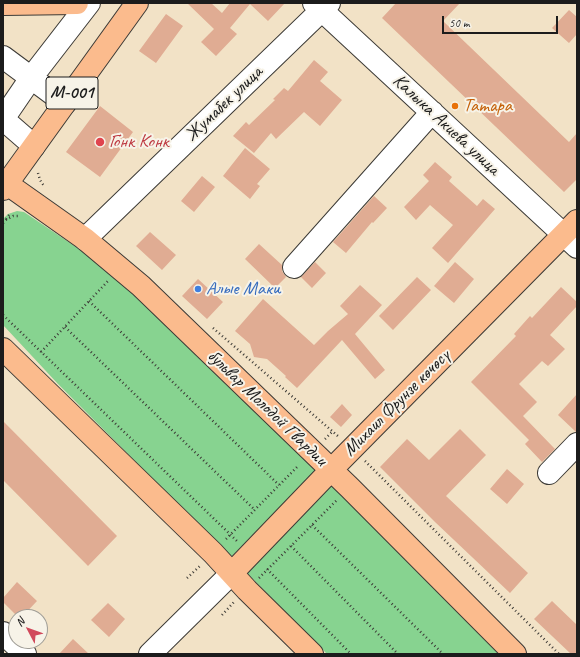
<!DOCTYPE html>
<meta charset="utf-8">
<style>
body{margin:0}
#map{position:relative;width:580px;height:657px;overflow:hidden;background:#f2e2c6;font-family:Caveat,sans-serif}
canvas{display:block}
.frame{position:absolute;inset:0;border:4px solid #1c1c1c;pointer-events:none}
.north{position:absolute;left:8px;top:609px;width:40px;height:40px;box-sizing:border-box;background:#f7f3e8;border:1px solid #9f9d96;border-radius:50%;rotate:311deg;font-size:11px;font-weight:700;line-height:16px;text-align:center;color:#1c1c1c}
.north::after{content:'';display:block;margin:auto;width:14px;height:18px;background:#d1495b;clip-path:polygon(50% 0,100% 100%,50% 72%,0 100%)}
.scale{position:absolute;left:442px;top:16px;width:116px;height:18px;box-sizing:border-box;border:2px solid #1c1c1c;border-top:0;padding-left:5px;font-size:12px;line-height:14px;white-space:nowrap;color:#1c1c1c;-webkit-text-stroke:3px #f7f3e8;paint-order:stroke}
</style>
<div id="map">
<canvas width="580" height="657"></canvas>
<div class="frame"></div>
<div class="north">N</div>
<div class="scale">50 m</div>
</div>
<script>
const c = document.querySelector('canvas').getContext('2d');
c.lineJoin = 'round';
function fillPath(path, color) {
  c.fillStyle = color;
  c.fill(path, 'evenodd');
}
function poly(rows) {
  const path = new Path2D();
  for (const r of rows) {
    path.moveTo(r[0], r[1]);
    for (let i = 2; i < r.length; i += 2) path.lineTo(r[i], r[i + 1]);
  }
  return path;
}
function stroke(path, color, width, dash) {
  c.strokeStyle = color;
  c.lineWidth = width;
  c.lineCap = dash ? 'butt' : 'round';
  c.setLineDash(dash || []);
  c.stroke(path);
}
function label(font, color, halo, rows, align = 'center') {
  c.font = font + ' Caveat,sans-serif';
  c.lineWidth = 4;
  c.setLineDash([]);
  c.textBaseline = 'middle';
  c.strokeStyle = halo;
  c.fillStyle = color;
  for (const [text, x, y, turn = 0] of rows) {
    c.save();
    c.translate(x, y);
    c.rotate((+turn || 0) * Math.PI / 180);
    c.textAlign = isNaN(turn) ? turn : align;
    if (halo) c.strokeText(text, 0, 0);
    c.fillText(text, 0, 0);
    c.restore();
  }
}
const green = poly([
 [17,211,24,212,113,272,319,467,231,557,58,384,3,325,3,219,8,214],
 [334,482,506,654,327,654,245,571]
]);
const building = poly([
 [187,3,211,3,222,13,230,3,285,3,268,21,250,4,230,28,237,34,216,56,201,42,214,29],
 [396,3,460,3,443,21,569,142,577,133,577,179,564,192,382,18],
 [569,10,577,17,577,34,569,43,552,28],
 [166,14,183,26,156,63,139,51],
 [314,60,328,72,320,81,342,100,320,126,304,112,276,139,271,133,254,153,233,136,246,122,249,125,275,100,273,99,284,88,288,91],
 [100,106,133,132,100,177,66,152],
 [245,148,270,169,257,184,260,186,250,199,223,176],
 [435,162,452,177,449,181,477,206,483,199,495,209,448,263,432,248,453,225,430,205,416,220,404,207,429,181,423,175],
 [202,176,215,187,194,212,181,201],
 [374,196,387,208,373,223,372,222,346,253,333,242],
 [150,232,176,255,162,270,136,246],
 [259,244,282,265,282,271,286,277,275,288,245,259],
 [315,262,326,273,312,288,301,277],
 [455,262,474,279,454,303,434,286],
 [417,277,431,290,393,330,379,316],
 [198,279,223,302,207,319,182,296],
 [360,285,382,305,355,334,385,370,375,379,342,340,297,388,285,377,286,376,267,359,254,357,250,344,235,331,263,299,314,345,328,331,348,314,340,306],
 [561,287,577,302,577,306,550,335,565,349,548,366,542,361,519,384,537,402,523,416,555,449,542,462,525,444,529,440,471,382,516,336,514,334,530,316,532,318],
 [577,394,577,432,576,432,558,415],
 [342,404,352,415,341,427,330,417],
 [3,421,117,536,88,566,3,480],
 [460,429,486,455,446,496,528,573,510,593,435,522,380,467,407,439,429,460],
 [507,469,524,484,507,504,490,489],
 [17,582,37,601,22,617,18,617,3,602,3,598],
 [552,601,577,625,577,654,571,654,534,619],
 [108,603,125,619,109,637,91,620],
 [73,639,89,654,59,654]
]);
const path = poly([
 [38,173,40,180,44,186],
 [6,219,10,214],
 [3,223,6,220,13,216,20,216],
 [89,301,279,485],
 [3,315,237,541],
 [65,327,255,510],
 [213,328,339,437],
 [41,352,108,281],
 [325,439,333,431],
 [365,461,559,654],
 [312,525,443,654],
 [226,539,299,465],
 [291,546,398,654],
 [267,569,351,654],
 [187,578,200,566],
 [259,578,337,500],
 [222,615,234,602]
]);
const minor = poly([
 [314,3,577,247],
 [3,57,65,103],
 [3,119,31,78,89,3],
 [3,119,34,146],
 [85,239,329,3],
 [294,267,432,112],
 [549,473,577,444],
 [3,633,25,654],
 [150,654,232,573]
]);
const major = poly([
 [3,4,77,3],
 [3,181,85,239,141,286,350,488,515,654],
 [3,189,137,3],
 [3,349,213,553,247,590,312,654],
 [232,573,331,470,577,221]
]);
const markers = [
 [455,106,4,"#e8710a"],
 [100,142,5,"#e0444e"],
 [198,289,4,"#3f7fe0"]
];
const shields = [
 [72,93,52]
];
const shieldNames = [
 ["М-001",72,93]
];
const streetNames = [
 ["Жумабек улица",224,104,-44],
 ["Калыка Акиева улица",446,125,43],
 ["Михаил Фрунзе көчөсү",397,403,-45],
 ["бульвар Молодой Гвардии",267,408,44]
];
const foodNames = [
 ["Tamaра",463,106]
];
const healthNames = [
 ["Гонк Конк",109,142]
];
const shopNames = [
 ["Алые Маки",206,289]
];
fillPath(green, '#87d390');
fillPath(building, '#e0ac93');
stroke(minor, '#3c3a36', 24);
stroke(major, '#3c3a36', 24);
stroke(path, '#3c3a36', 2.5, [1, 3]);
stroke(minor, '#fff', 22);
stroke(major, '#fbbb8d', 22);
for (const [x, y, r, color] of markers) {
  const dot = new Path2D();
  dot.arc(x, y, r, 0, 2 * Math.PI);
  c.fillStyle = color;
  c.fill(dot);
  stroke(dot, '#f7f3e8', 1.5);
}
for (const [x, y, w] of shields) {
  const box = new Path2D();
  box.roundRect(x - w / 2, y - 16, w, 32, 3);
  c.fillStyle = '#f7f3e8';
  c.fill(box);
  stroke(box, '#1c1c1c', 1);
}
label('bold 18px', '#1c1c1c', null, shieldNames);
label('19px', '#1c1c1c', '#f7f3e8', streetNames);
label('19px', '#c56008', '#f7f3e8', foodNames, 'left');
label('19px', '#be3a42', '#f7f3e8', healthNames, 'left');
label('19px', '#366cbe', '#f7f3e8', shopNames, 'left');
</script>
